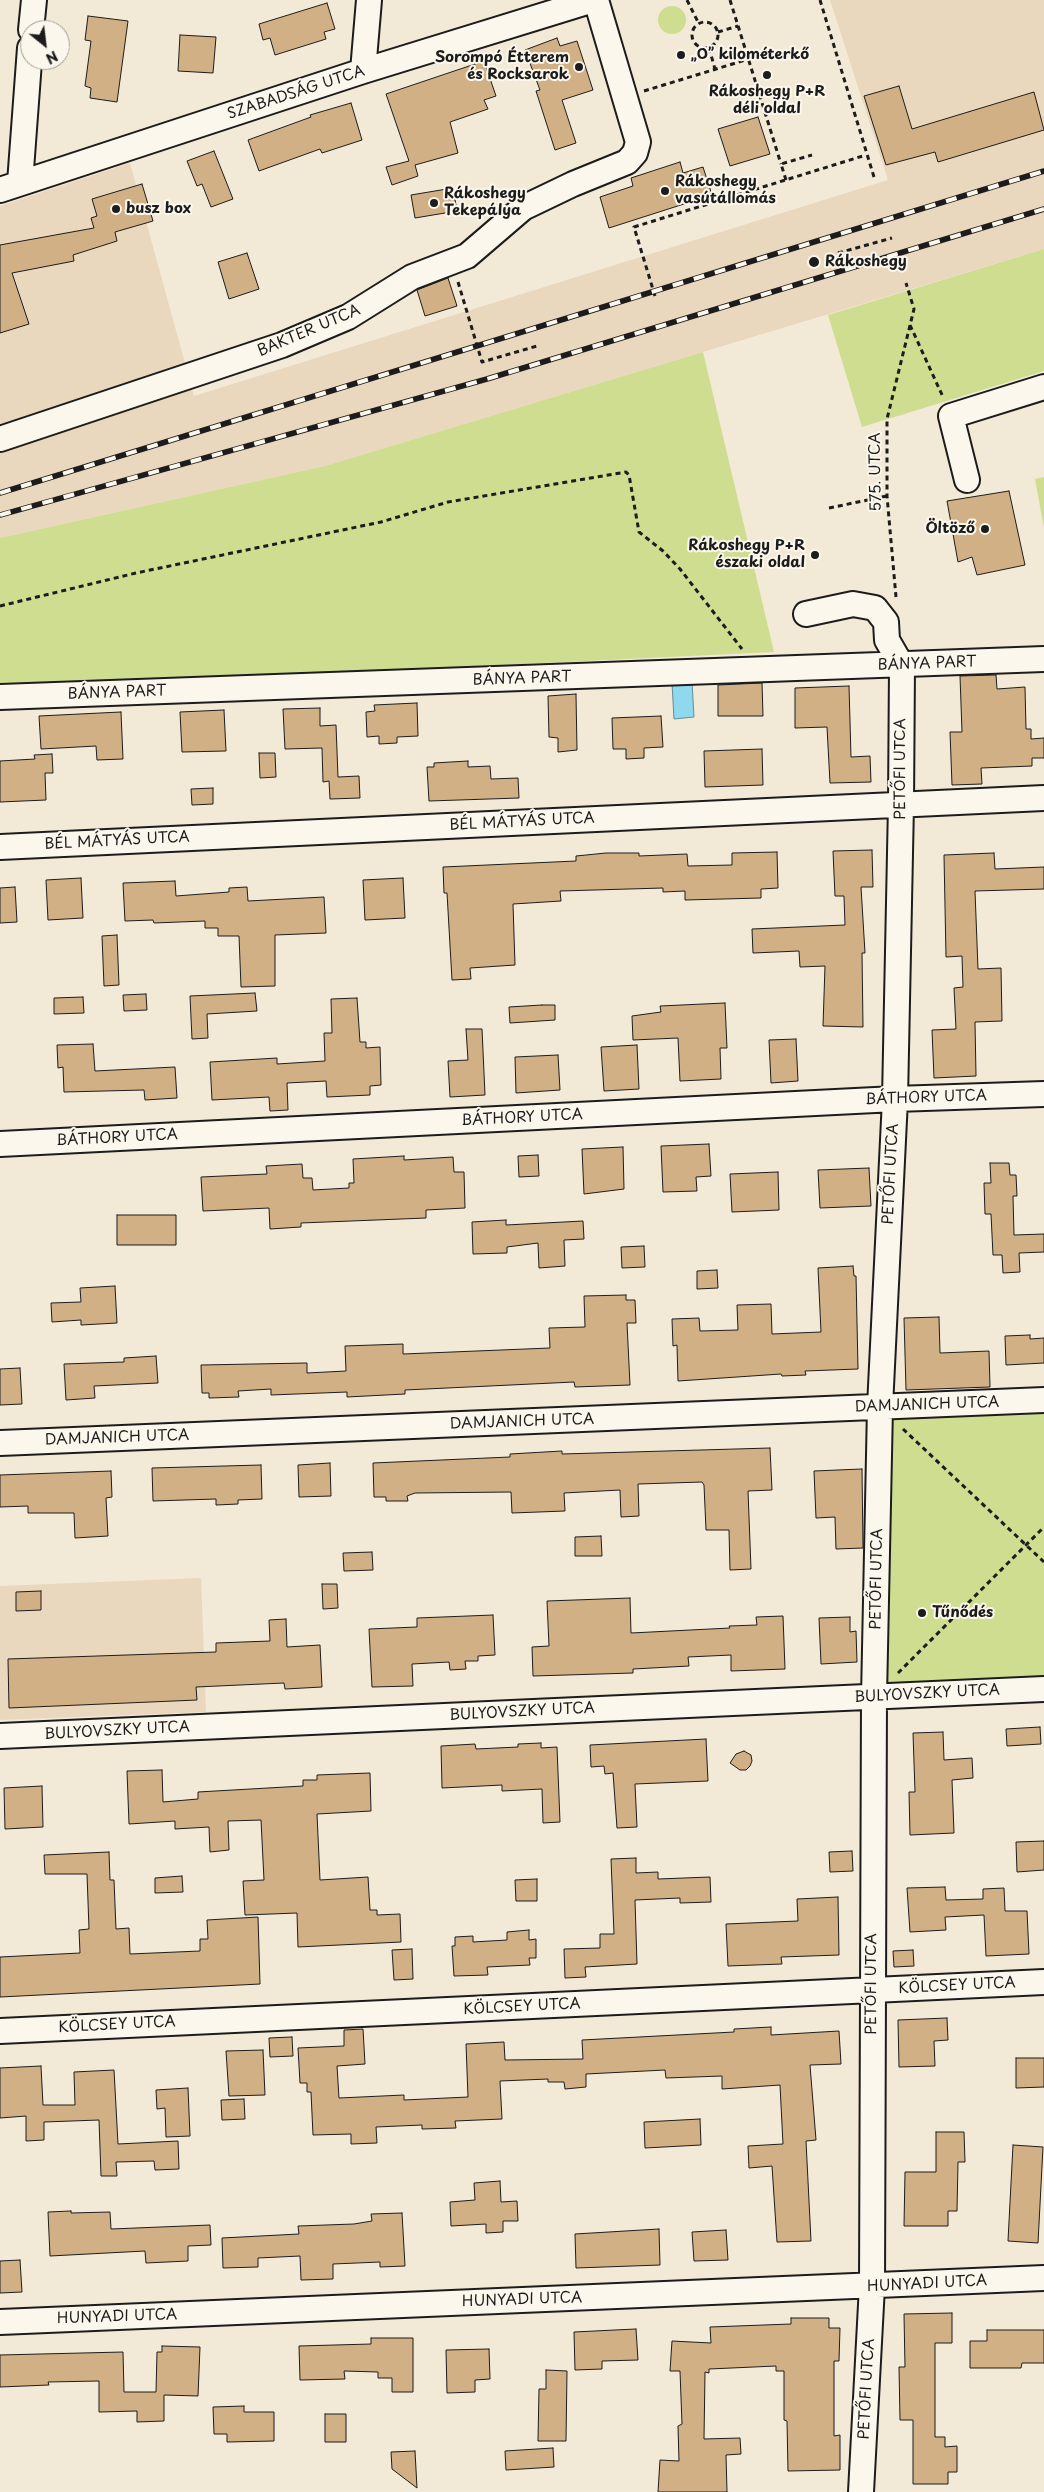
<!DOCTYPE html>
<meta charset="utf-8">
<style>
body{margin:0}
#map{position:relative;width:1044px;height:2492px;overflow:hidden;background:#f3e9d7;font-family:"Playpen Sans",sans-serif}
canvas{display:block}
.north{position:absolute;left:20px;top:20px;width:50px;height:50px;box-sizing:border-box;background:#fbf7ec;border:1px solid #a29f99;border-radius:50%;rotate:151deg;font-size:14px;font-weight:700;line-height:20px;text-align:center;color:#1c1c1c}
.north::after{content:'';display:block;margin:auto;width:18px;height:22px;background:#1c1c1c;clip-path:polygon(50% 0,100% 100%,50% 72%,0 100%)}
</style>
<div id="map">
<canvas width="1044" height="2492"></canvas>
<div class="north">N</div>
</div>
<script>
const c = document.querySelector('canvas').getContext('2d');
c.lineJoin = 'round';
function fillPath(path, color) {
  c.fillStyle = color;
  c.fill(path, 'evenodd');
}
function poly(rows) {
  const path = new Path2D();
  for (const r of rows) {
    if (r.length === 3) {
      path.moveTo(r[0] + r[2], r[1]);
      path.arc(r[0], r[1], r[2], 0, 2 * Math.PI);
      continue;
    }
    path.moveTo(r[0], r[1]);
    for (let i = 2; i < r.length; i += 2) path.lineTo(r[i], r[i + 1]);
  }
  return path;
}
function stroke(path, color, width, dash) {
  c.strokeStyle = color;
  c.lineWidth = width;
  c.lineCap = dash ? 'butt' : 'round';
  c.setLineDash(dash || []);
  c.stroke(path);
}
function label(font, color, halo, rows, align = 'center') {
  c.font = font + ' "Playpen Sans",sans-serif';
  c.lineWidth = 4;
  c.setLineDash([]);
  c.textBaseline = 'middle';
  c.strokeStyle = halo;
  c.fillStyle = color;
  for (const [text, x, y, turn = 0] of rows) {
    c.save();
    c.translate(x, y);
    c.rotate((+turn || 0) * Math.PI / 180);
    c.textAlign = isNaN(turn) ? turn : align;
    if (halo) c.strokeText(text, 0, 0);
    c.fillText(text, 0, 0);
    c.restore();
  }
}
const built = poly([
 [830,0,1044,0,1044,249,325,466,0,538,0,206,130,163,194,396,888,180],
 [201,1578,206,1712,0,1720,0,1586]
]);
const green = poly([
 [672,20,14],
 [1044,249,1044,371,862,427,828,315],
 [703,352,774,652,0,689,0,538,325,466],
 [1044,477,1044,528,1035,479],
 [1044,1400,1044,1689,874,1697,880,1407]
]);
const water = poly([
 [692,682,694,717,674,719,672,683,692,682]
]);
const building = poly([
 [327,3,335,29,324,32,326,39,275,55,270,38,263,40,259,24,327,3],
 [88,16,128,21,117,102,90,98,91,88,85,86,91,41,85,40,88,16],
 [180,35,216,37,213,73,178,71,180,35],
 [557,38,560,46,577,41,593,90,562,100,576,143,555,150,536,91,540,90,525,50,557,38],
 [484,61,496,96,484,100,488,109,450,122,458,153,415,165,418,176,392,185,386,167,409,161,386,94,484,61],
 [899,86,912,129,1034,92,1044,130,938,162,935,152,886,165,864,96,899,86],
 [351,103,362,140,322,153,320,149,259,171,248,140,311,117,310,115,351,103],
 [758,117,770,154,730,166,718,129,758,117],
 [214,151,233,199,211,207,202,184,197,186,187,161,214,151],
 [680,162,683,173,703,167,712,195,609,228,600,197,633,186,631,178,680,162],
 [142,184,153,221,115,232,117,241,73,255,74,261,12,273,29,324,0,333,0,245,94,228,91,218,97,216,92,199,142,184],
 [453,188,457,211,415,218,411,195,453,188],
 [247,253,259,289,229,299,218,262,247,253],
 [448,278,457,306,425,316,417,290,448,278],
 [1009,491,1025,565,977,575,972,557,958,562,947,501,1009,491],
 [996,675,997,689,1025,687,1026,729,1031,729,1031,739,1044,738,1044,758,1032,758,1032,766,981,768,982,784,952,785,950,732,962,732,960,676,996,675],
 [762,683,763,716,718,716,718,685,762,683],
 [849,686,851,757,870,756,871,782,830,783,827,727,795,728,795,688,849,686],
 [576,694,577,750,558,752,558,738,549,737,548,696,576,694],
 [417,703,418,736,397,737,397,743,379,744,379,736,367,737,366,712,375,711,374,705,417,703],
 [320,708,320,726,336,725,338,777,359,776,360,798,330,799,329,781,323,782,322,748,285,749,283,709,320,708],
 [224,710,226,751,182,752,180,712,224,710],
 [121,712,123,759,97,760,96,746,41,749,39,716,121,712],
 [661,716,663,747,644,748,644,758,626,759,626,749,613,749,612,718,661,716],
 [762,749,763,785,705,787,704,751,762,749],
 [259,753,275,753,276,777,260,778,259,753],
 [52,754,53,773,45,773,46,800,0,802,0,761,35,759,34,755,52,754],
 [468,761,468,767,490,766,491,779,518,778,519,798,429,801,427,767,434,767,434,763,468,761],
 [213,788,213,804,192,805,191,789,213,788],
 [872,850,873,887,861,887,865,953,862,953,863,1027,823,1026,825,966,800,967,799,951,753,953,752,929,845,925,844,896,835,896,833,851,872,850],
 [777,852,778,888,761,889,761,898,685,900,685,891,663,892,663,888,560,891,561,901,513,904,515,965,470,968,471,979,452,980,447,893,444,893,443,867,576,861,576,856,606,853,639,853,639,856,687,854,688,866,732,865,732,853,777,852],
 [994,853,995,869,1044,867,1044,889,975,891,978,969,1001,968,1002,1021,975,1022,976,1076,934,1078,932,1030,956,1029,954,988,963,987,962,956,946,957,944,855,994,853],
 [81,878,83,918,48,920,46,880,81,878],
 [403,878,405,918,365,920,363,880,403,878],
 [175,881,176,896,229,892,229,888,247,887,248,901,324,897,326,933,275,935,275,986,241,987,239,936,218,936,218,928,205,928,205,921,154,923,153,920,125,921,123,883,175,881],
 [15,887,17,922,0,923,0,888,15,887],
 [117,935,119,985,104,986,102,936,117,935],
 [255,993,257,1011,207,1014,208,1038,192,1039,190,996,255,993],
 [146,994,147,1010,124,1011,123,995,146,994],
 [83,997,84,1013,54,1014,54,998,83,997],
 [357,998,360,1042,366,1042,366,1048,380,1047,381,1085,370,1086,370,1095,327,1097,326,1081,287,1083,288,1110,270,1111,269,1097,212,1100,210,1062,277,1058,277,1064,325,1061,324,1033,332,1033,331,999,357,998],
 [725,1003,727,1048,720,1048,721,1079,680,1081,678,1038,633,1040,632,1016,661,1012,660,1006,725,1003],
 [542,1005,555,1005,555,1020,510,1023,509,1007,542,1005],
 [466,1029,482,1029,485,1095,450,1097,448,1061,468,1060,466,1029],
 [796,1039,798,1081,771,1083,769,1040,796,1039],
 [93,1044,95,1071,175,1067,177,1098,145,1100,144,1090,64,1092,63,1067,58,1068,57,1045,93,1044],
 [637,1045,639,1089,604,1091,601,1047,637,1045],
 [558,1055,560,1090,516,1093,515,1057,558,1055],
 [709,1144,711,1176,696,1177,697,1191,663,1192,661,1146,709,1144],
 [623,1147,624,1189,584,1194,582,1149,623,1147],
 [538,1155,539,1176,519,1177,518,1156,538,1155],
 [404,1156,404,1160,453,1157,454,1172,464,1172,465,1208,426,1210,426,1218,301,1223,301,1227,270,1229,269,1208,203,1211,201,1177,267,1174,266,1166,302,1164,303,1178,312,1178,313,1190,349,1188,349,1183,354,1183,353,1159,404,1156],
 [990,1163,1009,1163,1010,1175,1016,1175,1017,1196,1013,1196,1014,1235,1044,1234,1044,1252,1019,1253,1020,1272,1003,1273,1002,1255,993,1255,991,1214,985,1214,984,1183,991,1183,990,1163],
 [869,1168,871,1206,820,1208,818,1170,869,1168],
 [778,1172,779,1210,732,1212,730,1174,778,1172],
 [117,1215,176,1215,176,1245,117,1245,117,1215],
 [506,1220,506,1225,583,1221,584,1239,564,1240,565,1266,539,1268,538,1243,507,1247,507,1253,473,1254,472,1222,506,1220],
 [644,1246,645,1267,622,1268,621,1247,644,1246],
 [853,1266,854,1276,856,1276,858,1369,805,1371,806,1375,782,1376,781,1374,678,1381,677,1345,673,1346,672,1319,699,1318,700,1331,738,1330,737,1305,771,1304,772,1334,821,1332,818,1268,853,1266],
 [717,1270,718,1288,697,1289,697,1271,717,1270],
 [115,1286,117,1323,81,1325,81,1320,52,1322,51,1303,81,1302,80,1288,115,1286],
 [626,1295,626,1300,635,1300,636,1323,627,1323,630,1385,575,1387,574,1382,405,1390,405,1394,347,1397,347,1392,271,1395,271,1389,238,1391,239,1397,209,1398,209,1393,202,1393,201,1365,307,1363,307,1373,346,1371,345,1346,403,1344,403,1354,550,1348,549,1328,585,1327,584,1296,626,1295],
 [939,1317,940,1353,989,1351,990,1387,906,1390,904,1318,939,1317],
 [1030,1335,1030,1339,1044,1338,1044,1363,1006,1365,1005,1336,1030,1335],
 [156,1356,158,1383,94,1386,95,1398,66,1400,64,1364,124,1362,124,1358,156,1356],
 [20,1368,22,1404,0,1405,0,1369,20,1368],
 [770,1448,772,1490,748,1491,751,1569,730,1570,729,1530,706,1530,704,1485,702,1482,638,1484,639,1516,621,1517,620,1490,564,1493,565,1511,512,1513,511,1492,415,1493,407,1496,408,1501,386,1501,386,1497,374,1497,373,1463,510,1457,510,1454,562,1451,562,1454,770,1448],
 [330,1463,331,1496,299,1497,298,1465,330,1463],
 [261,1465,262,1499,238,1500,238,1504,216,1505,216,1499,153,1501,152,1468,261,1465],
 [862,1469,863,1548,836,1549,835,1517,816,1518,814,1471,862,1469],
 [111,1471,112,1497,106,1498,108,1536,75,1538,74,1513,28,1513,28,1506,0,1507,0,1475,111,1471],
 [601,1536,602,1556,575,1556,575,1537,601,1536],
 [372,1552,373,1570,344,1571,343,1553,372,1552],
 [322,1584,337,1584,338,1608,323,1609,322,1584],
 [41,1591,41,1610,16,1611,16,1592,41,1591],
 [630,1598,631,1633,730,1628,729,1626,757,1625,756,1617,783,1616,785,1669,731,1671,731,1655,688,1657,689,1666,633,1669,633,1673,533,1676,532,1647,549,1646,547,1601,630,1598],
 [493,1615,495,1655,478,1656,478,1661,465,1661,466,1669,450,1670,449,1662,412,1664,413,1686,372,1687,369,1629,417,1627,417,1618,493,1615],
 [850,1617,850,1632,856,1631,857,1662,821,1664,819,1618,850,1617],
 [286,1619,287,1647,320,1645,322,1687,285,1689,284,1683,196,1687,197,1700,9,1708,8,1659,216,1652,216,1643,270,1641,269,1620,286,1619],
 [1040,1727,1041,1744,1007,1746,1006,1729,1040,1727],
 [943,1732,944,1760,972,1758,973,1778,952,1780,954,1833,910,1835,909,1792,915,1792,913,1733,943,1732],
 [706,1739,708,1781,635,1784,637,1827,617,1828,613,1773,605,1774,604,1766,591,1767,590,1745,706,1739],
 [541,1743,541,1748,557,1747,560,1822,543,1823,542,1789,502,1791,502,1785,442,1788,441,1746,475,1744,476,1749,518,1747,518,1744,541,1743],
 [744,1751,751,1755,752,1761,750,1766,746,1770,740,1770,730,1763,736,1754,744,1751],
 [162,1770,163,1802,198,1799,198,1792,303,1786,303,1780,317,1780,317,1775,370,1773,371,1811,317,1814,320,1880,368,1877,370,1910,377,1910,377,1915,400,1914,401,1942,298,1947,297,1913,245,1915,243,1881,264,1880,261,1820,228,1821,229,1850,210,1852,209,1827,175,1829,175,1821,129,1824,127,1771,162,1770],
 [42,1786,43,1827,5,1829,4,1788,42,1786],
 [1044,1841,1044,1870,1017,1872,1016,1842,1044,1841],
 [852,1851,853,1871,830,1872,829,1852,852,1851],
 [109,1852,110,1880,114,1880,116,1929,129,1928,130,1954,200,1951,200,1939,208,1939,207,1920,258,1917,260,1984,0,1997,0,1957,80,1953,79,1930,89,1929,87,1874,45,1874,44,1855,109,1852],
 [636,1858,636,1873,658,1872,658,1879,710,1877,711,1902,680,1903,680,1898,635,1900,637,1964,585,1967,586,1977,565,1978,564,1949,600,1948,600,1934,614,1934,611,1859,636,1858],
 [182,1876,183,1892,155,1893,155,1878,182,1876],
 [537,1879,537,1901,516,1901,515,1880,537,1879],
 [945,1887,946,1900,983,1899,983,1889,1004,1888,1005,1911,1027,1911,1029,1954,986,1956,984,1915,945,1917,946,1930,910,1932,907,1888,945,1887],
 [838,1897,839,1955,781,1957,782,1964,728,1966,726,1924,798,1921,797,1899,838,1897],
 [529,1930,529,1940,536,1939,536,1958,529,1958,530,1965,487,1967,488,1975,454,1976,452,1946,455,1946,455,1937,473,1936,473,1942,507,1940,507,1932,529,1930],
 [412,1949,413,1979,394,1980,392,1950,412,1949],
 [913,1950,914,1966,894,1967,893,1951,913,1950],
 [947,2018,948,2040,934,2041,935,2066,899,2067,898,2020,947,2018],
 [771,2027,771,2035,839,2031,841,2064,810,2065,816,2140,806,2141,811,2241,777,2242,772,2166,749,2168,748,2146,783,2144,780,2085,722,2089,722,2076,666,2078,665,2070,586,2074,586,2087,565,2089,564,2082,548,2082,548,2079,500,2081,502,2119,455,2121,456,2128,422,2129,422,2125,376,2127,377,2143,351,2144,351,2134,313,2135,311,2092,307,2092,307,2083,300,2083,298,2048,344,2046,344,2030,363,2029,365,2064,337,2066,339,2098,404,2095,404,2100,468,2097,466,2044,504,2042,505,2060,583,2059,582,2040,734,2032,734,2029,771,2027],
 [292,2037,293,2056,270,2057,269,2038,292,2037],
 [263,2050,265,2095,229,2096,226,2051,263,2050],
 [1016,2058,1044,2058,1044,2087,1016,2088,1016,2058],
 [41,2066,43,2105,75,2105,74,2072,114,2070,118,2144,178,2141,179,2169,155,2170,154,2161,116,2162,117,2176,101,2176,99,2120,44,2122,44,2140,26,2141,26,2116,0,2118,0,2068,41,2066],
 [188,2088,190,2136,166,2137,165,2108,157,2109,156,2090,188,2088],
 [244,2099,245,2119,222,2120,221,2100,244,2099],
 [700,2119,701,2145,645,2148,644,2122,700,2119],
 [936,2132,964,2132,965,2162,958,2162,957,2211,948,2211,948,2226,904,2226,905,2172,936,2172,936,2132],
 [1013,2145,1043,2147,1038,2243,1008,2241,1013,2145],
 [500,2181,501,2202,517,2201,518,2221,503,2221,503,2232,486,2233,486,2224,451,2226,450,2202,475,2200,474,2183,500,2181],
 [71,2211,71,2213,110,2212,111,2229,210,2225,211,2245,188,2246,188,2261,146,2263,145,2251,50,2256,48,2212,71,2211],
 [402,2213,405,2266,380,2267,380,2262,333,2264,333,2279,301,2280,300,2256,258,2258,258,2267,223,2268,222,2238,299,2234,298,2226,354,2224,372,2221,371,2214,402,2213],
 [659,2229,660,2265,576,2268,575,2234,659,2229],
 [726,2230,728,2260,694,2261,692,2232,726,2230],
 [20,2260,22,2292,0,2293,0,2261,20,2260],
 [952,2313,952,2343,935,2343,935,2437,945,2437,945,2447,957,2446,957,2472,948,2472,948,2484,913,2484,913,2420,900,2420,899,2367,905,2367,904,2314,952,2313],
 [791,2318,829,2318,829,2328,840,2328,839,2361,834,2361,834,2436,840,2435,840,2470,788,2471,787,2421,784,2420,784,2371,776,2371,776,2366,709,2369,709,2373,705,2372,704,2439,740,2438,741,2454,726,2455,727,2492,658,2492,660,2460,679,2461,678,2426,682,2424,680,2371,670,2371,672,2341,711,2343,710,2327,791,2324,791,2318],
 [636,2329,638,2360,602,2361,602,2369,575,2370,574,2332,636,2329],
 [987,2330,1044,2330,1044,2363,1022,2363,1021,2368,970,2368,970,2341,987,2341,987,2330],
 [371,2338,413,2338,413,2392,392,2392,392,2378,378,2378,378,2372,344,2371,345,2379,300,2380,299,2346,371,2344,371,2338],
 [162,2346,200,2347,198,2396,164,2395,164,2421,137,2422,137,2411,99,2412,99,2381,48,2382,49,2385,0,2387,0,2355,123,2352,124,2392,156,2392,157,2352,162,2352,162,2346],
 [489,2349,490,2379,475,2380,475,2392,447,2393,446,2350,489,2349],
 [546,2370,567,2371,566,2441,538,2441,539,2389,546,2389,546,2370],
 [244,2406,244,2412,274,2412,274,2441,227,2442,227,2434,214,2434,213,2407,244,2406],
 [325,2414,346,2414,346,2442,325,2442,325,2414],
 [553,2448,554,2467,506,2470,505,2451,553,2448],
 [415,2451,417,2488,392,2469,391,2452,415,2451]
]);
const path = poly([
 [687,0,699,24],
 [730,0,781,164],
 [820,0,874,177],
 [705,35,13],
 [718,32,738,26],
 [709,48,715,69],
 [644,91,749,59],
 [786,180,781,164,812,155],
 [838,253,892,238],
 [458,282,482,362,537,346],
 [655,296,634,227,866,155],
 [910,325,943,397],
 [829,508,887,496],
 [896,597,887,496,887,419,914,309,906,283],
 [0,606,136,573,381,522,448,502,626,472,629,475,639,532,663,551,680,569,742,649],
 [903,1429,1044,1562],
 [898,1673,1044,1527]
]);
const minor = poly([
 [31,30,34,0],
 [363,71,369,0],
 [20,183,30,48],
 [0,190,363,71,593,0],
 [0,439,282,345,348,317,412,277,467,256,523,208,573,184,627,162,635,153,638,142,596,0],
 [967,480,951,416,1044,387],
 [806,614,853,604,875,608,886,622,887,640,902,666],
 [0,697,1044,659],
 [0,847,1044,798],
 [0,1144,895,1099,1044,1094],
 [0,1443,1044,1400],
 [0,1736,1044,1689],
 [0,2031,1044,1982],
 [0,2322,1044,2278],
 [861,2492,872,2286,874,1697,880,1407,895,1099,901,804,902,666]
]);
const rail = poly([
 [0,493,1044,171],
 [0,515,487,379,1044,209]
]);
const markers = [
 [681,55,5,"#1c1c1c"],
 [579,67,5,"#1c1c1c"],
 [767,75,5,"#1c1c1c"],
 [665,191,5,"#1c1c1c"],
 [434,203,5,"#1c1c1c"],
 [116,209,5,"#1c1c1c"],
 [814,262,6,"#1c1c1c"],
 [985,529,5,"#1c1c1c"],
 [815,555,5,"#1c1c1c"],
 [922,1613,5,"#1c1c1c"]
];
const poiNames = [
 ["„0” kilométerkő",691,55],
 ["Sorompó Étterem",569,58,"right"],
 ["és Rocksarok",569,75,"right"],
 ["Rákoshegy P+R",767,92,"center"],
 ["déli oldal",767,109,"center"],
 ["Rákoshegy",675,182],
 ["vasútállomás",675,199],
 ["Rákoshegy",444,194],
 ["Tekepálya",444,211],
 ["busz box",126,209],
 ["Rákoshegy",825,262],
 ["Öltöző",975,529,"right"],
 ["Rákoshegy P+R",805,546,"right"],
 ["északi oldal",805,563,"right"],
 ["Tűnődés",932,1613]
];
const streetNames = [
 ["SZABADSÁG UTCA",296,93,-18],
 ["BAKTER UTCA",309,331,-23],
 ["575. UTCA",876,472,-91],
 ["BÁNYA PART",927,664,-2],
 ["BÁNYA PART",522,679,-2],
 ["BÁNYA PART",117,693,-2],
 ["PETŐFI UTCA",901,769,-90],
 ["BÉL MÁTYÁS UTCA",522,822,-3],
 ["BÉL MÁTYÁS UTCA",117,841,-3],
 ["BÁTHORY UTCA",926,1098,-2],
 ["BÁTHORY UTCA",522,1118,-3],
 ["BÁTHORY UTCA",117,1138,-3],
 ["PETŐFI UTCA",891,1174,-87],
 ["DAMJANICH UTCA",927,1405,-2],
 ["DAMJANICH UTCA",522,1422,-2],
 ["DAMJANICH UTCA",117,1438,-2],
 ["PETŐFI UTCA",877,1579,-89],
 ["BULYOVSZKY UTCA",927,1694,-3],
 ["BULYOVSZKY UTCA",522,1712,-3],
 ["BULYOVSZKY UTCA",117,1731,-3],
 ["PETŐFI UTCA",872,1984,-90],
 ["KÖLCSEY UTCA",957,1986,-3],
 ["KÖLCSEY UTCA",522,2007,-3],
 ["KÖLCSEY UTCA",117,2025,-3],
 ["HUNYADI UTCA",927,2284,-3],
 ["HUNYADI UTCA",522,2300,-2],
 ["HUNYADI UTCA",117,2317,-2],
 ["PETŐFI UTCA",867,2389,-87]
];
fillPath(built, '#e9d8be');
fillPath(green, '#cedd90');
fillPath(water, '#8ed9ee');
stroke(water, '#608d9a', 1);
fillPath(building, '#d2b085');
stroke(building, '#1c1c1c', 1);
stroke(minor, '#1c1c1c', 28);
stroke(path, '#1c1c1c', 3, [5, 4]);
stroke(minor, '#fbf7ec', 24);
stroke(rail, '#1c1c1c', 5.5);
stroke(rail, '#fbf7ec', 4, [11]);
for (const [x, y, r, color] of markers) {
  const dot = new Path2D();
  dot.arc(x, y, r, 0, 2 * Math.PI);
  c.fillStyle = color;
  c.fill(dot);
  stroke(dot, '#fbf7ec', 2);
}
label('bold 15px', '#1c1c1c', '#fbf7ec', poiNames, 'left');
label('15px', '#1c1c1c', '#fbf7ec', streetNames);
</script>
